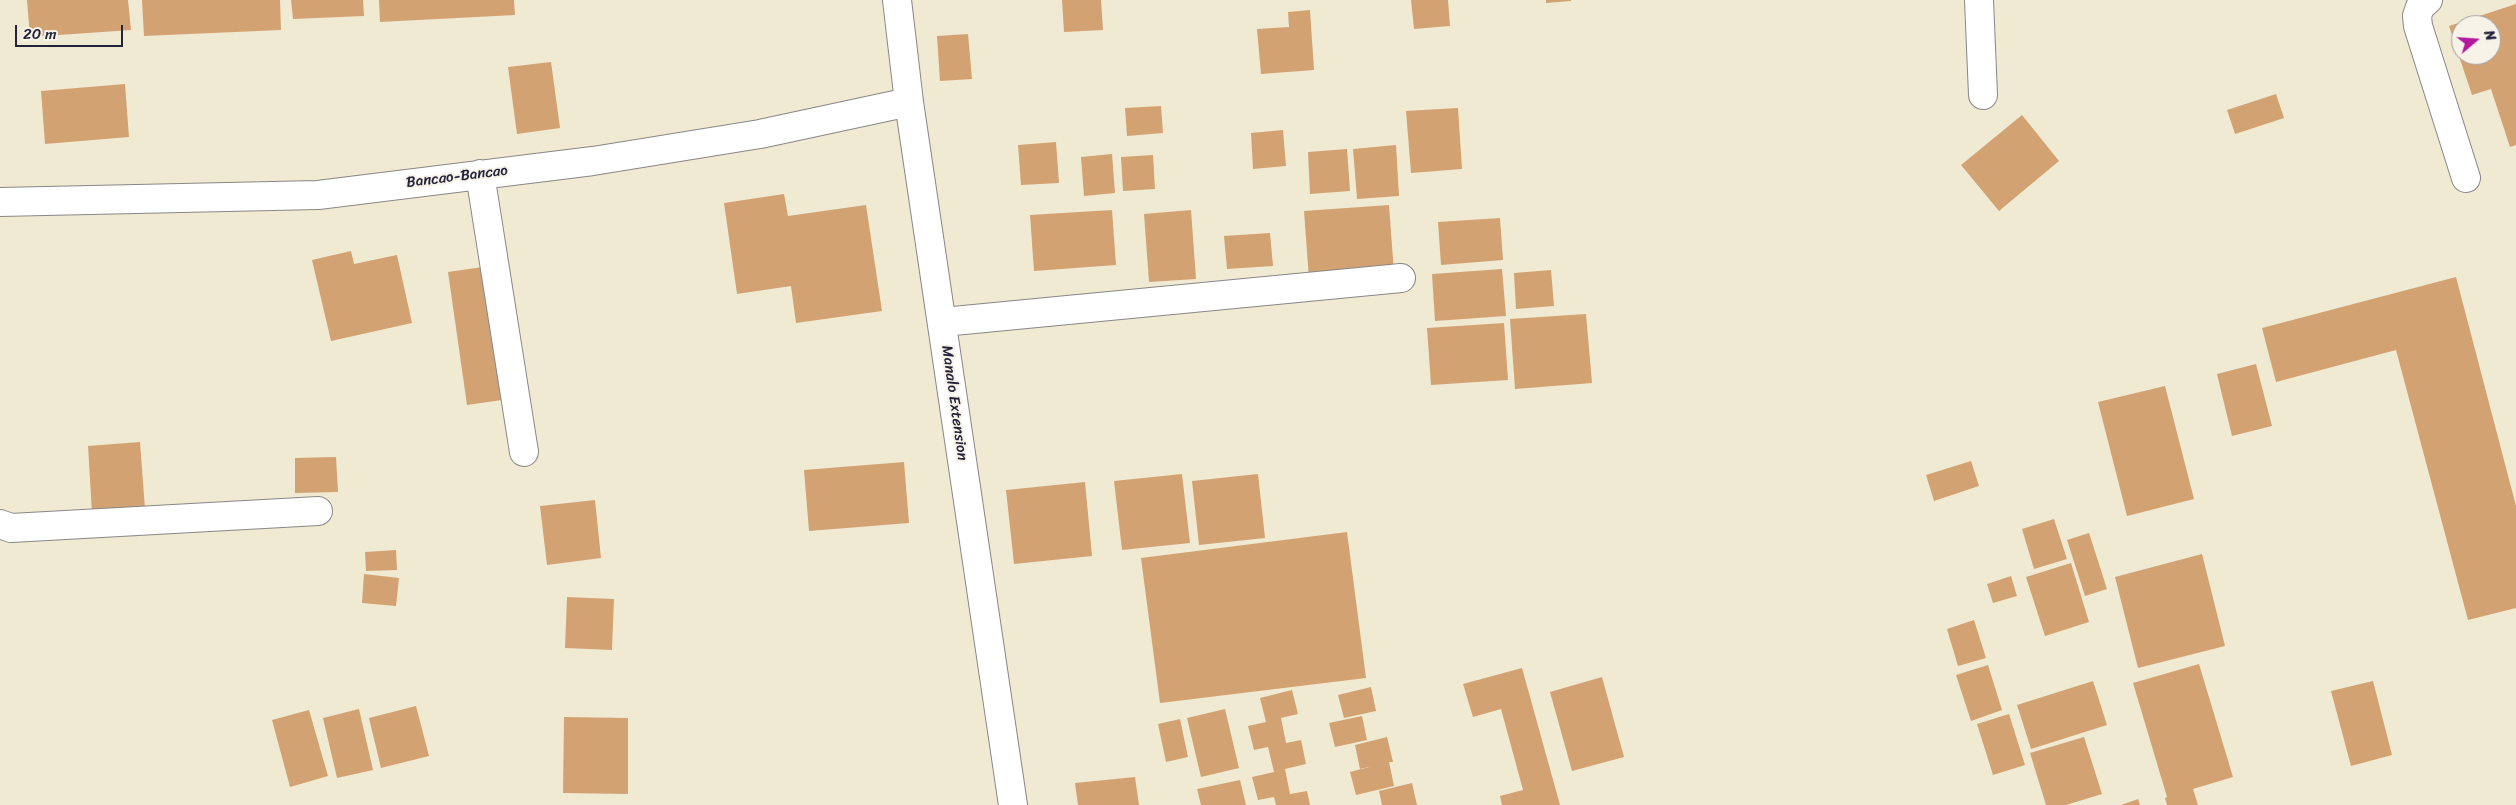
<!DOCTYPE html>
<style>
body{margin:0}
#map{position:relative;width:2516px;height:805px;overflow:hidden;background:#f0ead3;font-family:Sriracha,sans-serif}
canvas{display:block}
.north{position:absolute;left:2451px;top:15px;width:50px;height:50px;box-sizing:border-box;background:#f7f3e8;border:1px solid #a29fa3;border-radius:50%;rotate:72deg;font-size:14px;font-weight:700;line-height:20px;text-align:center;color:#22223b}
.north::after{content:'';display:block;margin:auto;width:18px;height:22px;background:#b5179e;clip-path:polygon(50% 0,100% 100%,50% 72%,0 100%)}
.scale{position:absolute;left:15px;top:25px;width:108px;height:22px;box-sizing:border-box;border:2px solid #22223b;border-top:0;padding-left:6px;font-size:15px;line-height:18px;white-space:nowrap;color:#22223b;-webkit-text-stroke:4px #f7f3e8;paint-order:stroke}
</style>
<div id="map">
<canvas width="2516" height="805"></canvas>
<div class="north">N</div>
<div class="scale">20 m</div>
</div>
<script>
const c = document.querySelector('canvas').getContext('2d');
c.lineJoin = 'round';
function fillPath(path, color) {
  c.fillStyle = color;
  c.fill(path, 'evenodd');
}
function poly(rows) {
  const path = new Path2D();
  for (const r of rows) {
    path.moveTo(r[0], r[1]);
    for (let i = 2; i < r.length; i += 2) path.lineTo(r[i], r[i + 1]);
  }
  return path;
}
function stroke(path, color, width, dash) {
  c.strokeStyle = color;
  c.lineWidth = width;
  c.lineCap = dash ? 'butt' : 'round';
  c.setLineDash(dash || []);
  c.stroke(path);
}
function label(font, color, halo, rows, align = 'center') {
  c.font = font + ' Sriracha,sans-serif';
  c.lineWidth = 4;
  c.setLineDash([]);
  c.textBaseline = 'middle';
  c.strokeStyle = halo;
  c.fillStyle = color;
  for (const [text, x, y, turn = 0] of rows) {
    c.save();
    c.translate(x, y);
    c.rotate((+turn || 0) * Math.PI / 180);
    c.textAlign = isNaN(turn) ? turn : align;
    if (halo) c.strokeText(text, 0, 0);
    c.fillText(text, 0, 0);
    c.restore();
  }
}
const building = poly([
 [27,0,128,0,131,30,30,37],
 [142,0,280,0,281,30,144,36],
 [291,0,363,0,364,16,293,19],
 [379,0,514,0,515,15,380,22],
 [1062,0,1101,0,1103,30,1064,32],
 [1411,0,1448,0,1450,26,1414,29],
 [1546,0,1571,0,1571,1,1546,3],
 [2516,4,2516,145,2510,147,2491,89,2472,95,2449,26],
 [2461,25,2491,25,2491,55,2461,55],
 [1310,10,1314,70,1261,74,1257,29,1289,27,1288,12],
 [968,34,972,79,940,81,937,36],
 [551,62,560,128,517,134,508,67],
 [125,84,129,137,45,144,41,91],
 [2276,94,2284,118,2235,134,2227,110],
 [1161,106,1163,133,1127,136,1125,108],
 [1458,108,1462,169,1411,173,1406,111],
 [2022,115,2059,161,1999,211,1961,165],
 [1283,130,1286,166,1253,169,1251,133],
 [1056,142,1059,183,1021,185,1018,145],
 [1396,145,1399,196,1357,199,1353,149],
 [1347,149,1350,191,1310,194,1308,152],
 [1112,154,1115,193,1084,196,1081,157],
 [1153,155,1155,189,1123,191,1121,157],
 [784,194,788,216,866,205,882,311,796,323,791,286,737,294,724,203],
 [1389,205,1394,273,1309,279,1304,211],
 [1112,210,1116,265,1034,271,1030,215],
 [1191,210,1196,279,1149,282,1144,214],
 [1500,218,1503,260,1441,265,1438,222],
 [1270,233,1273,266,1227,269,1224,236],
 [351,251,354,264,397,255,412,323,331,341,312,260],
 [483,267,502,400,467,405,448,272],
 [1502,269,1506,316,1435,321,1432,274],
 [1551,270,1554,306,1516,309,1514,273],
 [2456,277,2516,506,2516,608,2468,620,2396,350,2276,382,2262,328],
 [1586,314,1592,383,1515,389,1510,319],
 [1504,323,1508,380,1431,385,1427,328],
 [2256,364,2272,426,2232,436,2217,374],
 [2165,386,2194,499,2127,516,2098,402],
 [140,442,145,509,92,513,88,446],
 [336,457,338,492,295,493,295,458],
 [1971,461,1979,486,1934,501,1926,475],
 [904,462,909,523,809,531,804,470],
 [1182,474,1190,543,1122,550,1114,481],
 [1258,474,1265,538,1199,545,1192,481],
 [1085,482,1092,556,1014,564,1006,490],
 [595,500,601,558,547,565,540,506],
 [2054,519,2067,559,2034,569,2022,529],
 [1347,532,1366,678,1160,703,1141,558],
 [2089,533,2107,589,2085,596,2067,540],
 [396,550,397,570,366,571,365,552],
 [2202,554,2225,646,2138,668,2115,577],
 [2071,563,2089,622,2045,636,2026,577],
 [364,574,399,578,396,606,362,603],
 [2011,576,2017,596,1993,603,1987,584],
 [567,597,614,599,612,650,565,648],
 [1974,620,1986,658,1958,666,1947,629],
 [2199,664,2233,777,2193,789,2198,805,2167,805,2165,798,2167,797,2133,683],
 [1988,665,2002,710,1971,721,1956,675],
 [1522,668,1560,805,1502,805,1500,796,1523,790,1501,709,1473,717,1463,684],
 [1602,677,1624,757,1572,771,1550,692],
 [2093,681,2107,725,2031,749,2017,705],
 [2373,681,2392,755,2351,766,2331,691],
 [1371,687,1376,711,1344,718,1338,695],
 [1292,690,1298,714,1281,718,1286,743,1301,740,1306,764,1285,769,1290,794,1307,791,1310,805,1276,805,1274,797,1258,800,1252,777,1274,772,1268,747,1254,750,1248,726,1266,722,1260,698],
 [416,706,429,756,381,768,369,718],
 [359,709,373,770,337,778,323,718],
 [1225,709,1239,768,1201,777,1187,718],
 [309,710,328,776,290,787,272,720],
 [2009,714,2025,765,1993,775,1977,724],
 [1362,716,1367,740,1335,747,1329,723],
 [564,717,628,718,628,794,563,793],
 [1180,719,1188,757,1166,762,1158,724],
 [1387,737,1393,762,1389,762,1394,786,1356,795,1350,772,1373,766,1360,769,1355,745],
 [2084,737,2102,794,2066,805,2046,805,2030,753],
 [1135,777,1139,805,1078,805,1075,783],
 [1240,780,1246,805,1201,805,1197,789],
 [1412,783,1417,805,1382,805,1379,791],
 [2138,799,2140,805,2121,805]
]);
const minor = poly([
 [897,0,909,102,1013,805],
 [1979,0,1983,95],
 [2428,0,2420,7,2417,16,2418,26,2466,178],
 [480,174,524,452],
 [0,202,318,195,593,161,760,134,909,102],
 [943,322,1401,278],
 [0,524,11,528,318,511]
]);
const streetNames = [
 ["Bancao-Bancao",457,177,-7],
 ["Manalo Extension",954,403,82]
];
fillPath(building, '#d3a272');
stroke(minor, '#898687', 30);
stroke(minor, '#fff', 28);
label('15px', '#22223b', '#f7f3e8', streetNames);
</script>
